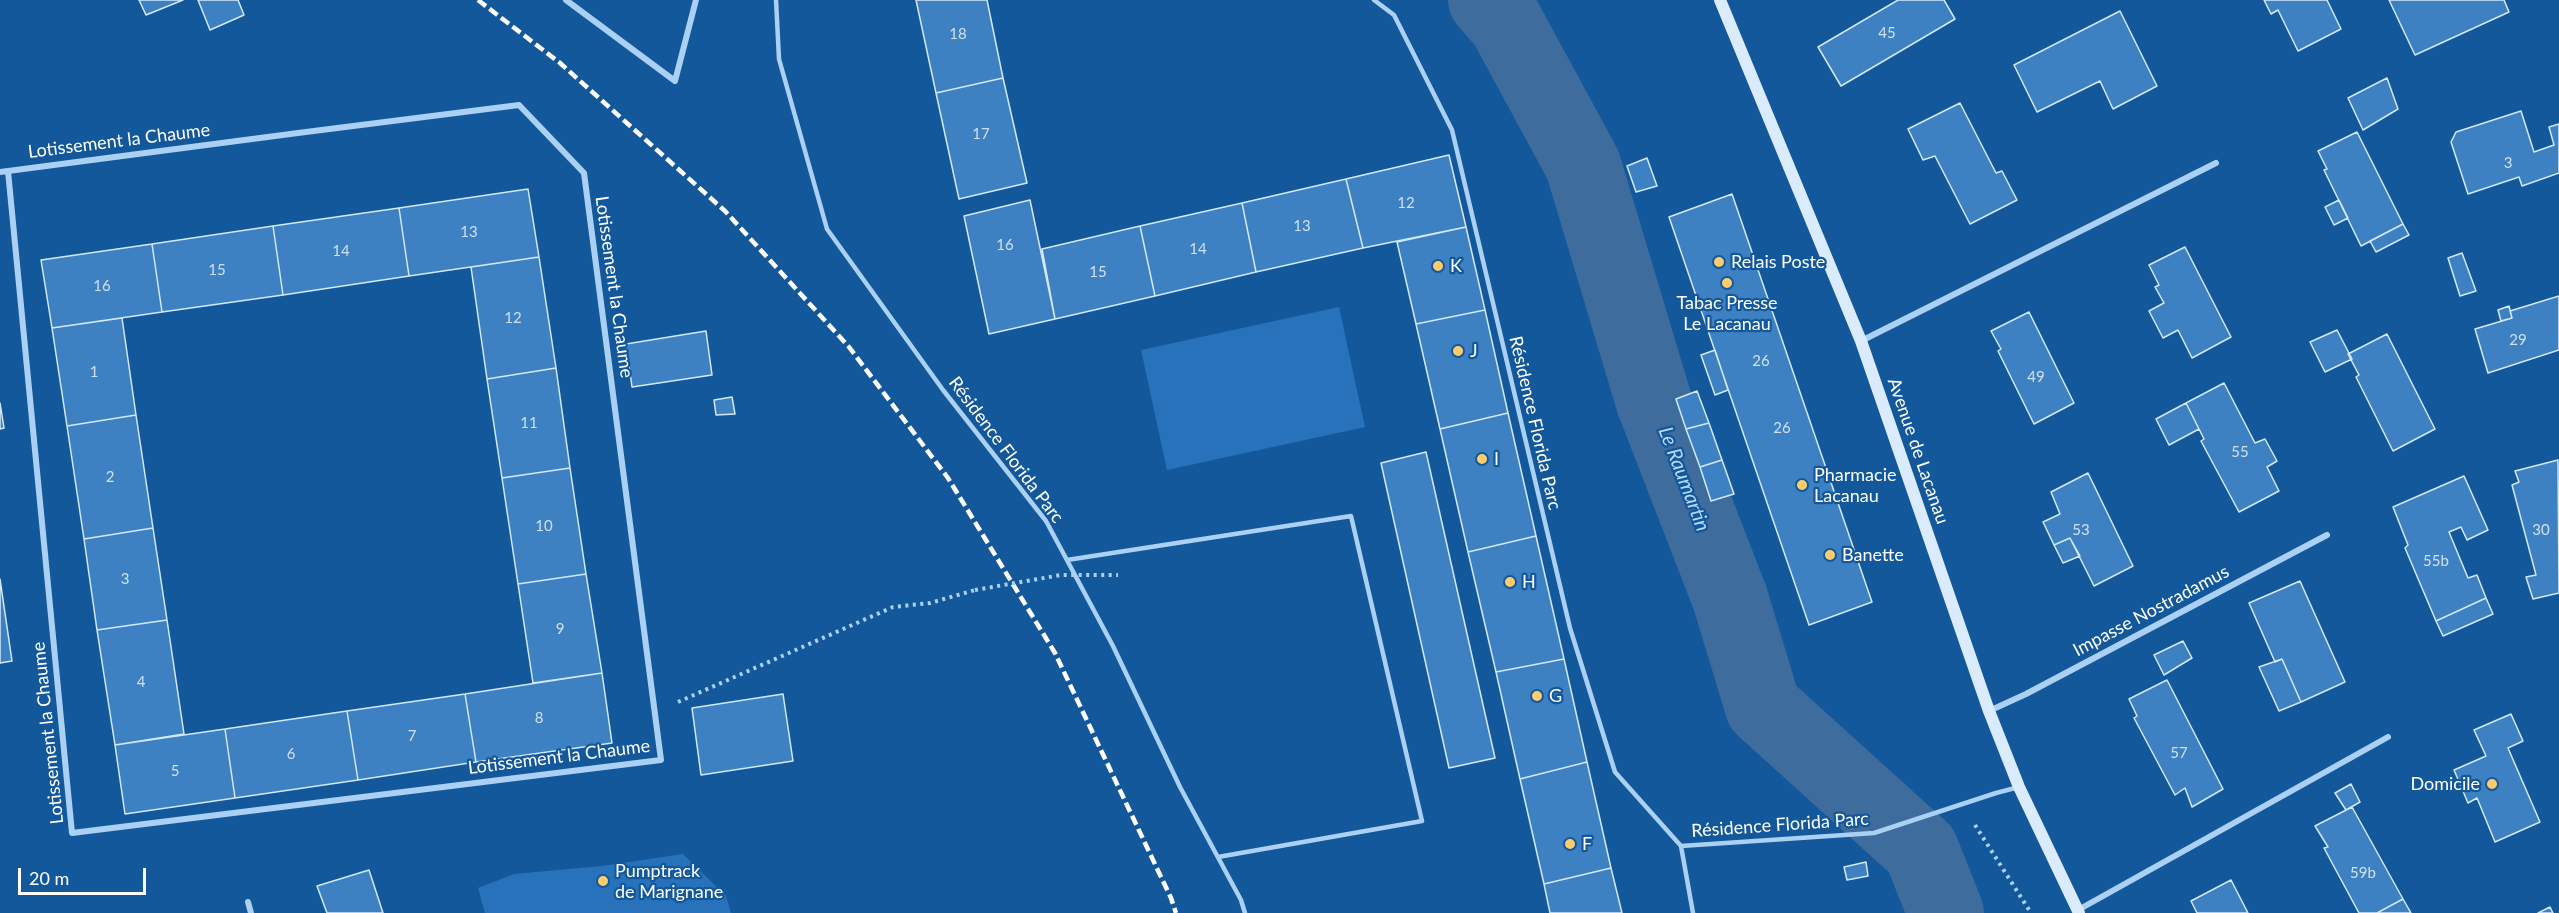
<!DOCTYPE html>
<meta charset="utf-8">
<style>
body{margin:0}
#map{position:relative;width:2559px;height:913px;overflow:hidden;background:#14589c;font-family:Lato,sans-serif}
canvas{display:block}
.scale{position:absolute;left:18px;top:868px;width:128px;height:27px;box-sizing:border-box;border:3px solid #fff;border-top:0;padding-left:8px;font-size:18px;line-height:21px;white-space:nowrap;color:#fff;-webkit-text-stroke:4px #14589c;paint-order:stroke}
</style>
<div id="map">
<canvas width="2559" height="913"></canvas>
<div class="scale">20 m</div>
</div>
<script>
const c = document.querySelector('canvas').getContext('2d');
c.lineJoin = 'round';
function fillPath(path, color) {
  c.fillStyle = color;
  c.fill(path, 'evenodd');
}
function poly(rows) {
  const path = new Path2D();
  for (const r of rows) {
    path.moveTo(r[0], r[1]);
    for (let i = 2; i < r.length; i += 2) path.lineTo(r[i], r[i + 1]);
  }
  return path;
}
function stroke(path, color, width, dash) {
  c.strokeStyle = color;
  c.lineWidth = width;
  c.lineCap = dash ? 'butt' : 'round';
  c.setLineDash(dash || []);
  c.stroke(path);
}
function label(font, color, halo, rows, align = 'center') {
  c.font = font + ' Lato,sans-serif';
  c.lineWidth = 4.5;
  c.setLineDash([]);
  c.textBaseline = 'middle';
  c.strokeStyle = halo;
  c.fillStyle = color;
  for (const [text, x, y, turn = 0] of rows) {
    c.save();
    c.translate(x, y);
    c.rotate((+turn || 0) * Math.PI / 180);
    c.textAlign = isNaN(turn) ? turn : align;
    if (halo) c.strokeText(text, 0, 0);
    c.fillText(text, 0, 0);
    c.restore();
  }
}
const green = poly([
 [1339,307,1365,427,1167,470,1141,350],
 [683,854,726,896,731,913,485,913,478,888,514,874,602,866]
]);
const river = poly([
 [1486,0,1506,23,1583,165,1654,402,1730,598,1763,707,1921,850,1946,913]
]);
const building = poly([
 [139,0,183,0,146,15,139,0],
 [198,0,238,0,244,15,210,30,198,0],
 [916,0,987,0,1003,78,936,93,916,0],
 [1898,0,1944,0,1955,19,1841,86,1818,47,1898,0],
 [2264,0,2327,0,2341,29,2298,51,2278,10,2271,14,2264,0],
 [2389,0,2504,0,2509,12,2415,55,2389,0],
 [2120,11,2157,86,2113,109,2100,81,2037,112,2014,65,2120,11],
 [1003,78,1027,183,959,199,936,93,1003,78],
 [2387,78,2398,109,2363,130,2348,98,2387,78],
 [1960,103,1996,173,2002,171,2017,200,1970,224,1935,156,1923,160,1908,129,1960,103],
 [2521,111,2534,152,2554,145,2549,127,2559,124,2559,173,2522,186,2519,177,2468,194,2451,142,2456,132,2521,111],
 [2357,132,2403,224,2361,246,2324,170,2327,169,2318,151,2357,132],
 [1449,155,1466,227,1363,248,1346,179,1449,155],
 [1647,158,1657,186,1636,192,1627,166,1647,158],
 [1346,179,1363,248,1256,272,1242,203,1346,179],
 [528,189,539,257,409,276,399,208,528,189],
 [1732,194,1872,602,1809,625,1669,217,1732,194],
 [1030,200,1055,319,989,334,964,216,1030,200],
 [2339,200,2348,218,2334,225,2325,207,2339,200],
 [1242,203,1256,272,1155,296,1140,226,1242,203],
 [399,208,409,276,283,295,273,226,399,208],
 [2403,224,2409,235,2376,252,2370,241,2403,224],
 [273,226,283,295,162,312,152,244,273,226],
 [1140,226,1155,296,1055,319,1042,249,1140,226],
 [1466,227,1485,310,1416,324,1397,242,1466,227],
 [152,244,162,312,52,328,41,260,152,244],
 [2185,247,2231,337,2192,358,2178,330,2163,338,2149,311,2164,303,2155,287,2159,285,2149,265,2185,247],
 [2462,253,2476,291,2460,296,2448,258,2462,253],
 [539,257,556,368,487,379,471,267,539,257],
 [2559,296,2559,350,2488,373,2475,329,2512,318,2510,311,2559,296],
 [2509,306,2512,318,2501,321,2498,310,2509,306],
 [1485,310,1508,413,1440,429,1416,324,1485,310],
 [2029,312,2074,403,2034,424,1998,351,2001,349,1991,331,2029,312],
 [122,318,136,415,67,426,52,328,122,318],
 [2337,330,2352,359,2325,372,2310,342,2337,330],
 [706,331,712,375,632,387,626,344,706,331],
 [2387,334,2435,429,2393,451,2356,377,2359,375,2348,354,2387,334],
 [1715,350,1728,390,1715,395,1701,355,1715,350],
 [556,368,570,468,502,478,487,379,556,368],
 [2224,383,2255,443,2265,439,2277,461,2267,467,2279,491,2239,512,2201,441,2204,439,2186,403,2224,383],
 [1697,391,1709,423,1686,429,1676,399,1697,391],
 [732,397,735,414,716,415,714,400,732,397],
 [0,403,4,428,0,429,0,403],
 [2186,403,2199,429,2169,445,2156,419,2186,403],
 [1508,413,1536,536,1468,552,1440,429,1508,413],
 [136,415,153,528,84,539,67,426,136,415],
 [1709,423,1722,460,1700,467,1686,429,1709,423],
 [1426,452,1495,758,1449,768,1381,463,1426,452],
 [1722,460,1734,494,1711,501,1700,467,1722,460],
 [2558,460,2559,593,2533,599,2526,577,2536,575,2512,485,2519,482,2515,471,2558,460],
 [570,468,586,574,518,584,502,478,570,468],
 [2088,473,2133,566,2094,586,2070,538,2054,545,2043,522,2060,514,2051,492,2088,473],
 [2464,476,2488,530,2467,540,2461,527,2449,532,2468,578,2477,575,2486,598,2436,621,2405,548,2408,545,2393,507,2464,476],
 [153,528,167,620,97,630,84,539,153,528],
 [1536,536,1564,659,1496,672,1468,552,1536,536],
 [2070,538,2080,556,2063,563,2054,545,2070,538],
 [586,574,602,673,533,683,518,584,586,574],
 [0,579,12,661,0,663,0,579],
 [2300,581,2345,682,2301,702,2282,659,2275,662,2249,603,2300,581],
 [2486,598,2493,614,2443,636,2436,621,2486,598],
 [167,620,184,734,115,745,97,630,167,620],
 [2183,641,2192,658,2164,675,2154,655,2183,641],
 [1564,659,1587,762,1520,779,1496,672,1564,659],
 [2282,659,2301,702,2279,711,2259,667,2282,659],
 [602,673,612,743,476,762,465,694,602,673],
 [2167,680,2223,789,2192,807,2185,788,2175,795,2134,718,2137,716,2129,699,2167,680],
 [465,694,476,762,358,780,347,711,465,694],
 [783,694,793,761,701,775,692,708,783,694],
 [347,711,358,780,235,798,225,729,347,711],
 [2511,714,2523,741,2508,748,2540,822,2495,842,2477,798,2468,803,2454,770,2486,756,2474,730,2511,714],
 [225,729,235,798,125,814,115,745,225,729],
 [1587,762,1611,868,1544,884,1520,779,1587,762],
 [2351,784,2360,802,2346,810,2335,793,2351,784],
 [2352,807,2403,899,2377,913,2359,913,2324,848,2328,847,2315,826,2352,807],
 [1866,862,1868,876,1847,880,1844,867,1866,862],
 [1611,868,1622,913,1550,913,1544,884,1611,868],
 [369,870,383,913,327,913,317,886,369,870],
 [2231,880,2248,913,2197,913,2191,901,2231,880],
 [2403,899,2411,913,2377,913,2403,899],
 [2550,907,2553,913,2538,913,2550,907]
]);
const path = poly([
 [678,702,893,607,930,603,975,590],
 [1975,825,2031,913]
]);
const lane = poly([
 [776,0,779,59,827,229,943,390,1046,521,1113,646,1180,787,1241,900,1245,913],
 [1374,0,1394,15,1452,130,1570,628,1615,772,1681,846,1693,913],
 [1067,560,1351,516,1422,821,1218,857],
 [1681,846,1874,833,1996,793,2019,787]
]);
const street = poly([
 [566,0,675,81,696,0],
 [0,172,8,171,298,133,519,105,584,173,661,760,72,833,8,171],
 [1861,341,2216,163],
 [1989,711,2026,694,2327,535],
 [248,902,251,913],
 [2078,910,2388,737]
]);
const secondary = poly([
 [1720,0,1861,341,1989,711,2019,787,2079,913]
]);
const rail = poly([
 [478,0,560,63,725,211,849,347,948,478,1055,653,1171,898,1176,913]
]);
const pathBridge = poly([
 [975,590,1061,575,1118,575]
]);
const markers = [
 [1719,262,6,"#ffcc6c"],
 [1438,266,6,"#ffcc6c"],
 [1727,283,6,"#ffcc6c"],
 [1458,351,6,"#ffcc6c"],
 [1482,459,6,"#ffcc6c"],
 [1802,485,6,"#ffcc6c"],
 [1830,555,6,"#ffcc6c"],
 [1510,582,6,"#ffcc6c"],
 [1537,696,6,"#ffcc6c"],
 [2492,784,6,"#ffcc6c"],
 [1570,844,6,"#ffcc6c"],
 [603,881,6,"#ffcc6c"]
];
const numberNames = [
 ["45",1887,33],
 ["18",958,34],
 ["17",981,134],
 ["3",2508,163],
 ["12",1406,203],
 ["13",1302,226],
 ["13",469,232],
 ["16",1005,245],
 ["14",1198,249],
 ["14",341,251],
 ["15",217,270],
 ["15",1098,272],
 ["16",102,286],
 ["12",513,318],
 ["29",2518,340],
 ["26",1761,361],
 ["1",94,372],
 ["49",2036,377],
 ["11",529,423],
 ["26",1782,428],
 ["55",2240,452],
 ["2",110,477],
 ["10",544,526],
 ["53",2081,530],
 ["30",2541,530],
 ["55b",2436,561],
 ["3",125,579],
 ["9",560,629],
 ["4",141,682],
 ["8",539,718],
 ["7",412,736],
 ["57",2179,753],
 ["6",291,754],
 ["5",175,771],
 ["59b",2363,873]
];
const streetNames = [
 ["Lotissement la Chaume",119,141,-7],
 ["Lotissement la Chaume",614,287,82],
 ["Résidence Florida Parc",1535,423,77],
 ["Résidence Florida Parc",1006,450,53],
 ["Avenue de Lacanau",1918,451,71],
 ["Impasse Nostradamus",2151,611,-28],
 ["Lotissement la Chaume",48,733,-96],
 ["Lotissement la Chaume",559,757,-7],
 ["Résidence Florida Parc",1780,825,-4]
];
const poiNames = [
 ["Relais Poste",1731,262],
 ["K",1450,266],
 ["Tabac Presse",1727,303,"center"],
 ["Le Lacanau",1727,324,"center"],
 ["J",1470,351],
 ["I",1494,459],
 ["Pharmacie",1814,475],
 ["Lacanau",1814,496],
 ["Banette",1842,555],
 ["H",1522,582],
 ["G",1549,696],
 ["Domicile",2480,784,"right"],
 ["F",1582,844],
 ["Pumptrack",615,871],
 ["de Marignane",615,892]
];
const waterNames = [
 ["Le Raumartin",1684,479,69]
];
fillPath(green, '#2772ba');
stroke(river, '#3d6c9d', 76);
fillPath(building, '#3d81c3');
stroke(building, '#d2e8fd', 1.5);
stroke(path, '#aad0f3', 4, [3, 4.5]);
stroke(lane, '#aad0f3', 4.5);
stroke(street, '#aad0f3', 6);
stroke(secondary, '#daebfd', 12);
stroke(rail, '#fff', 4.5, [10, 4.5]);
stroke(pathBridge, '#aad0f3', 4, [3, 4.5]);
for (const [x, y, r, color] of markers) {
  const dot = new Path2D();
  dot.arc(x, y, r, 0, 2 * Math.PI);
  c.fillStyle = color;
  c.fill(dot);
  stroke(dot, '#14589c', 2);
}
label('15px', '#cee0f0', null, numberNames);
label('18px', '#fff', '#14589c', streetNames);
label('18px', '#fff', '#14589c', poiNames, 'left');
label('italic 20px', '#b7d9fa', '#14589c', waterNames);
</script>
